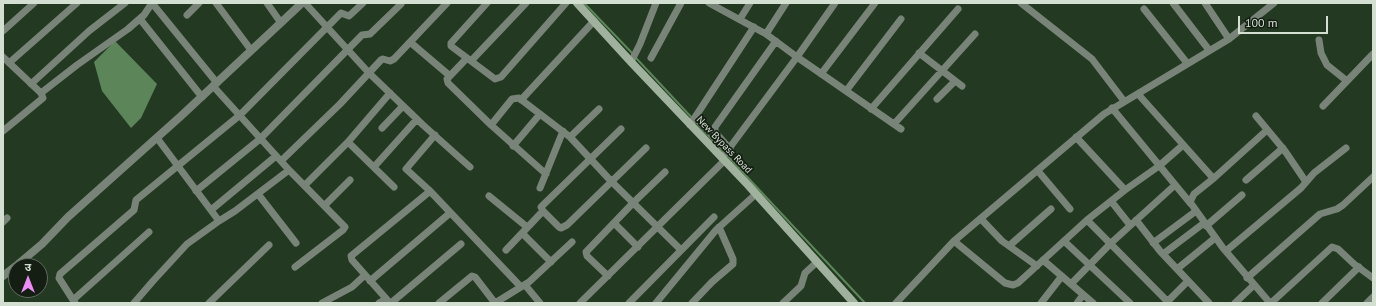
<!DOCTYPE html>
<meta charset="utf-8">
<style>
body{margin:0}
#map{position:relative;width:1376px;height:306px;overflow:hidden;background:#233922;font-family:"PT Sans","Noto Sans Devanagari",sans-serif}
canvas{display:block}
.frame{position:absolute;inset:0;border:4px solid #d3e0d1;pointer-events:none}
.north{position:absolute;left:8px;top:258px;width:40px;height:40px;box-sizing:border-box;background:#141e13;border:1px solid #606c5f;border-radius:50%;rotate:0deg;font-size:11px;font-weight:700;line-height:16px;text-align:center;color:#d3e0d1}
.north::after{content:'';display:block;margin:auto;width:14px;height:18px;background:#ed8cf9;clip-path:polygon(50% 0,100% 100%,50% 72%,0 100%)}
.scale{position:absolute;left:1238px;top:16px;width:90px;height:18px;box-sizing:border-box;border:2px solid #d3e0d1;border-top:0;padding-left:5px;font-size:12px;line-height:14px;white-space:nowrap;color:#d3e0d1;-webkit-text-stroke:3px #141e13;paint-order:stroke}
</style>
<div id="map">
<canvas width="1376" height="306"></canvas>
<div class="frame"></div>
<div class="north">उ</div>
<div class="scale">100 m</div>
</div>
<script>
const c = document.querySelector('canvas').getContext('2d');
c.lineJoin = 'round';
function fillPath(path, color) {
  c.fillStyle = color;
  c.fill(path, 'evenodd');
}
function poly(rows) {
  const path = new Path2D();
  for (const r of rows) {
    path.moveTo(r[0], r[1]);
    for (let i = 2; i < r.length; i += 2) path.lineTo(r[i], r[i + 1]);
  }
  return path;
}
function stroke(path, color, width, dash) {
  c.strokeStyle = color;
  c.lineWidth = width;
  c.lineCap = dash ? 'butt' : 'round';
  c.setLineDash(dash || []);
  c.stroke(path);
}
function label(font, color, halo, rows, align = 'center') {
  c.font = font + ' "PT Sans",sans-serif';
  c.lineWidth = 3.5;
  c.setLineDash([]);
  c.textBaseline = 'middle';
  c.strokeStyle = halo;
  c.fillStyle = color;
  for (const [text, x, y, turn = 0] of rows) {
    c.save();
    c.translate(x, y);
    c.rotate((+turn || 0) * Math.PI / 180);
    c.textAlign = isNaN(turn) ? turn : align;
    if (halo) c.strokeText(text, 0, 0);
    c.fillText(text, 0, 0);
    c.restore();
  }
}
const water = poly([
 [115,41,157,84,141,118,131,128,102,91,94,62]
]);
const stream = poly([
 [584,3,633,54],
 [636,58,865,303]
]);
const minor = poly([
 [152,3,217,83],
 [216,3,251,50],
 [267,3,281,23],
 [305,3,369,73,423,125,470,167],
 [487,3,451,43,451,46,495,79,501,77,566,3],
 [709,3,766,34,797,57,901,129],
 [1021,3,1092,59,1124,101],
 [1173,3,1209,50],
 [1205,3,1229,39],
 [1144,9,1187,63],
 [187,15,199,3],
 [140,19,202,97],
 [740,19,750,3],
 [3,31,34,3],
 [766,34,786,3],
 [1319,40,1321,53,1327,65,1347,81],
 [410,42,450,76],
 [919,53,962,86],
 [3,57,41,93,43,98,3,131],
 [467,58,447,79,448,83,491,125,546,174],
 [651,58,681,3],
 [471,61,526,3],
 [631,62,640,44,656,3],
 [9,63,77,3],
 [821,74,875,3],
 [31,84,89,31,125,3],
 [213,86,289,170,345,227,343,230,295,267],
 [846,91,901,19],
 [41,93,77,65,128,29,144,15,152,3],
 [1138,94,1213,178],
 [937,99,955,81],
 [521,100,594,21],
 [1323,106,1373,54],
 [1112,108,1191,204],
 [871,109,958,9],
 [1256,116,1285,151,1306,182],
 [894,124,975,34],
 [491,125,512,99,519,98,570,137,611,181,681,250],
 [690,125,754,27],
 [382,128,403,106],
 [621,129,541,207,543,211,559,227,561,228,567,225,646,148],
 [1267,130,1214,178,1194,194,1190,202,1223,248,1270,303],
 [570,137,599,109],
 [1076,137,1125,190],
 [157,138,219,221],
 [348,142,394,187],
 [513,146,540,114],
 [730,149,715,132,715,127,776,41],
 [722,158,797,57,835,3],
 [281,161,340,104,381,60,383,59,390,61,394,59,447,3],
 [374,167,417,119],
 [1038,171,1070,209],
 [1246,180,1283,148],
 [305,185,348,142,390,93],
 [540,188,563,131],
 [429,190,521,287],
 [196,191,260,139,362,35,370,34,401,4],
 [258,194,296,243],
 [489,196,527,227],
 [1111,201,1130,225],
 [325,205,350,180],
 [211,210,276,156],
 [981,219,1002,241,1037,266],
 [1087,220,1169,303],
 [1136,220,1160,251,1209,303],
 [3,222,7,218],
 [614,223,638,247],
 [1206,226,1242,195],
 [522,233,551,262],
 [954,241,1005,283,1013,285,1018,283,1087,220,1125,190,1159,166,1183,145],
 [1064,241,1130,303],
 [1153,243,1196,211],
 [1009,246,1051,209],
 [506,250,543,211],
 [1226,251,1301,188,1314,173,1346,148],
 [1163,254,1204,223],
 [1043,260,1093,303],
 [1177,269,1215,238],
 [608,276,587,256,586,252,633,203,665,172],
 [1247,278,1320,214,1337,209,1343,205,1373,177],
 [370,281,450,213],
 [1071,284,1111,243,1175,185],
 [525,285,540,303],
 [73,300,149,232],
 [75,303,59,278,60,274,134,210,136,200,240,115,341,13,349,16,363,3],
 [134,303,153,281,187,244,219,221,235,211,289,170],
 [209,303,269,245],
 [322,303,352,287,365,275],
 [379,303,386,299],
 [390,303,352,260,351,256,429,192,429,190,406,169,435,135],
 [391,303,461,244],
 [439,303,472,276,475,277,495,303],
 [495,303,529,282,572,242],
 [580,303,724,161],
 [629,303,714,217],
 [656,303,716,230,756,194],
 [692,303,712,282,733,264,733,259,719,227],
 [783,303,801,286,805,273,817,262],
 [896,303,954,241,1104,114,1229,39,1274,3],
 [1041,303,1062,276],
 [1077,303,1083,295],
 [1166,303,1188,281],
 [1235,303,1254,285],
 [1271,303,1332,247,1338,249,1354,264,1373,278],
 [1322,303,1359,267],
 [1367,303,1373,297]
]);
const tertiary = poly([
 [16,266,42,244,68,217,181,116,302,3],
 [3,276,16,266]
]);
const secondary = poly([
 [577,3,631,62,748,185,854,303]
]);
const streetNames = [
 ["New Bypass Road",724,145,46]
];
fillPath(water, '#5d855a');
stroke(stream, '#5d855a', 2);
stroke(minor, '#798478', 7);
stroke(tertiary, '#798478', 8);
stroke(secondary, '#a0b29e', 8);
label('10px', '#d3e0d1', '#141e13', streetNames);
</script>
